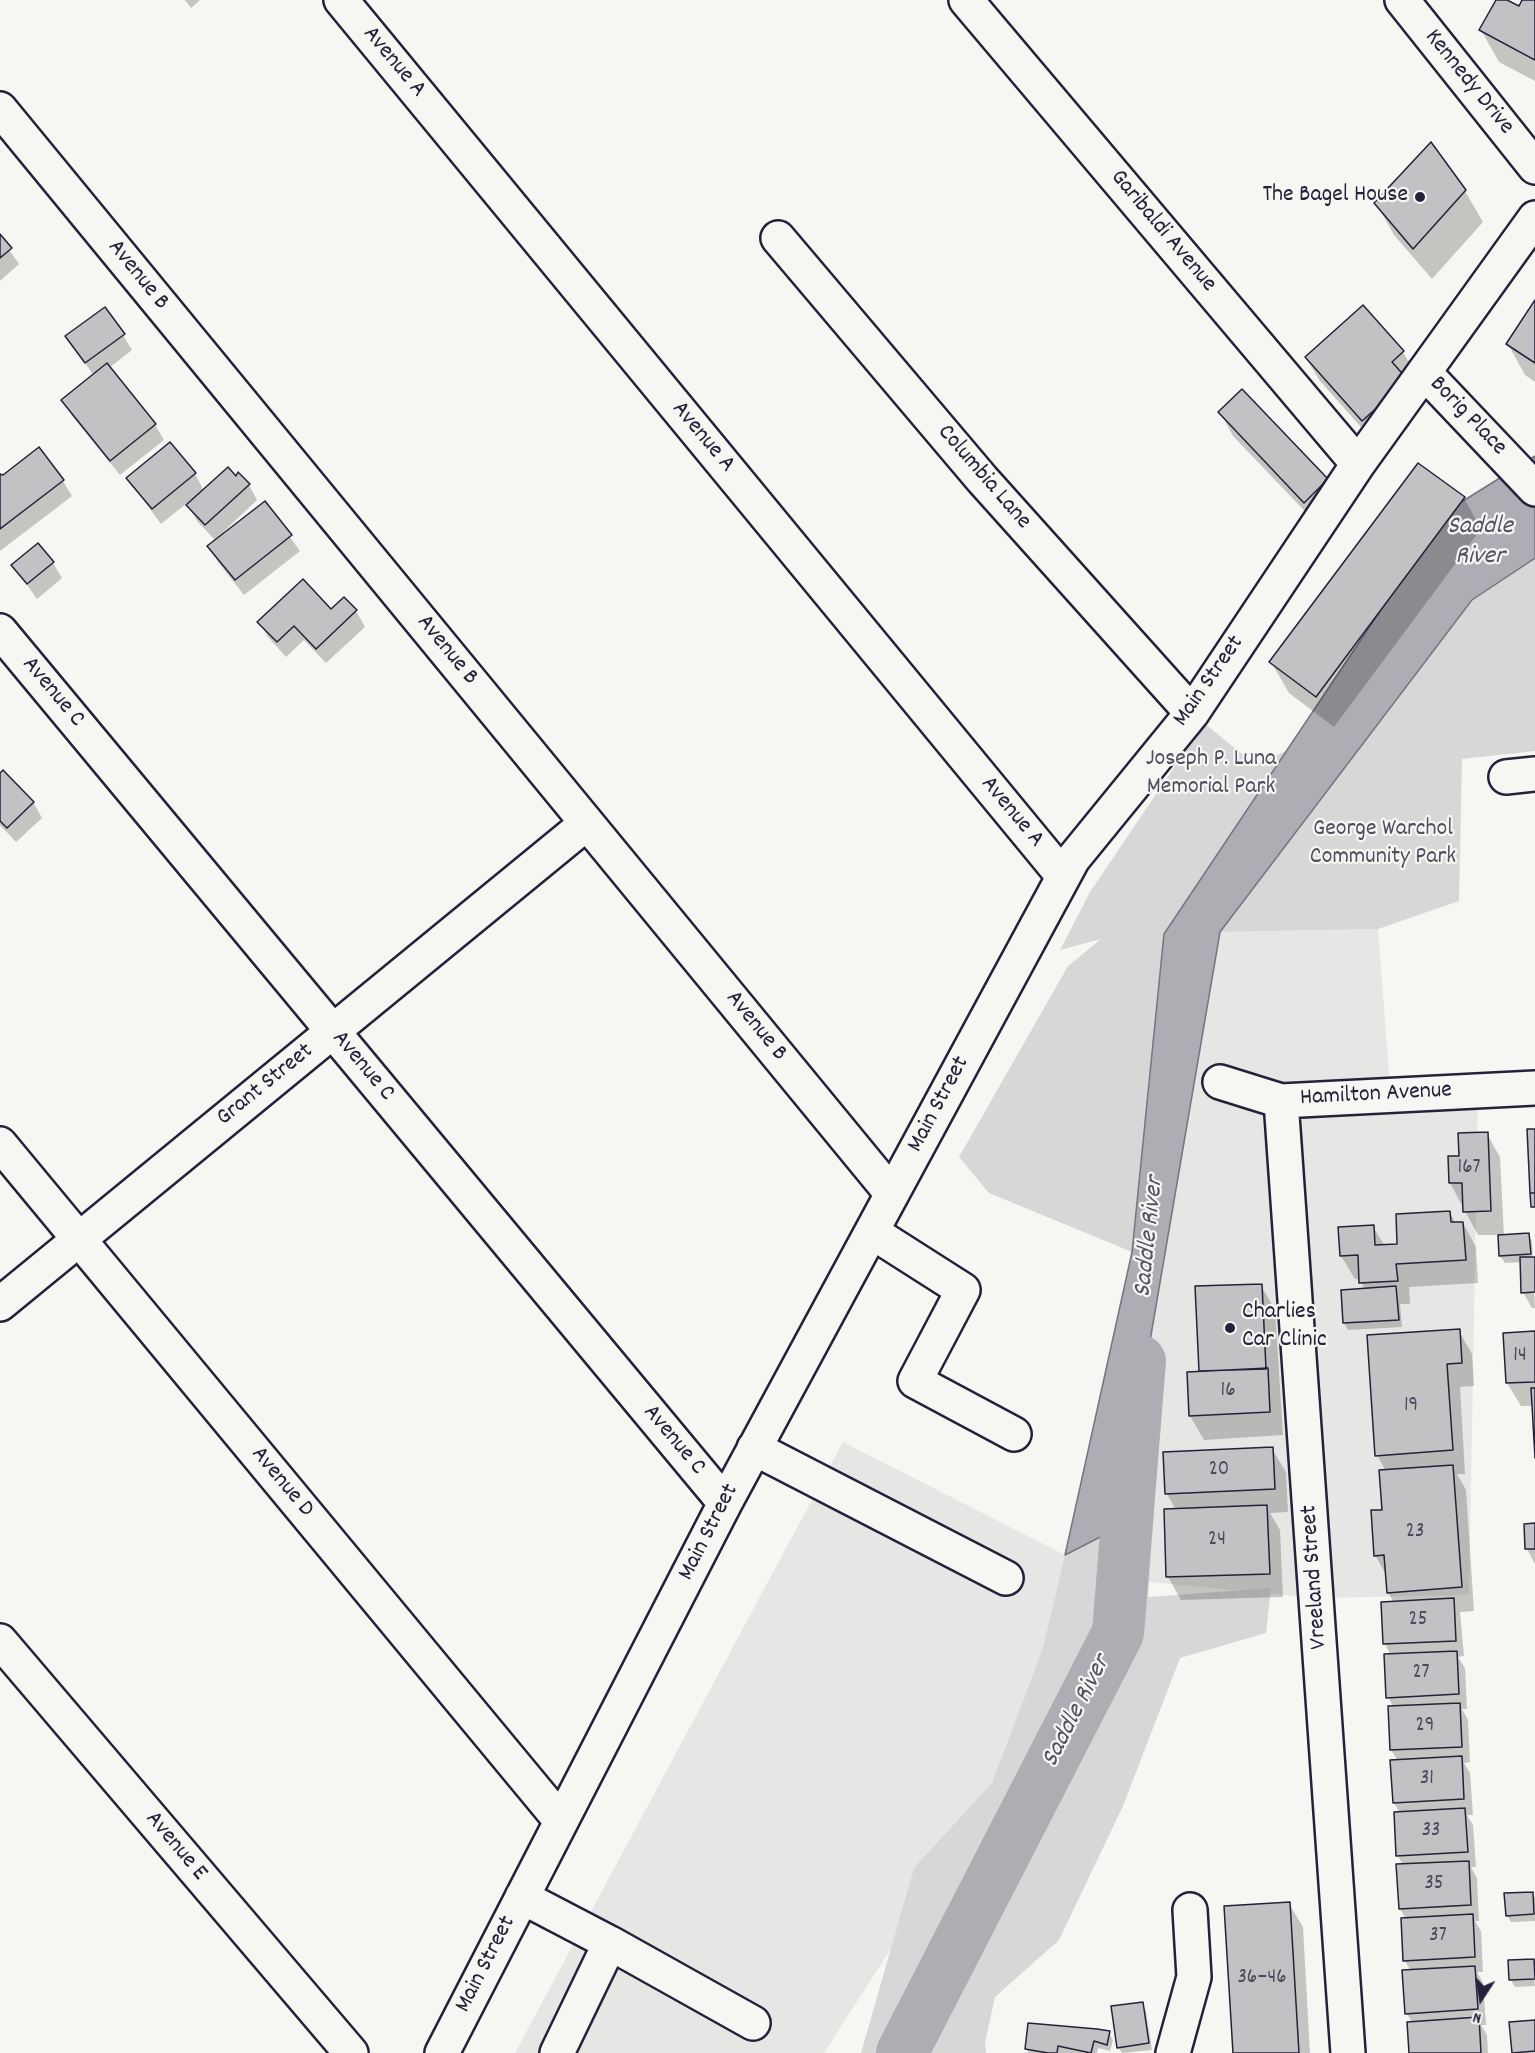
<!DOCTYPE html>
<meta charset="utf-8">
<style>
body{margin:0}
#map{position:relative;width:1535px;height:2053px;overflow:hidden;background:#f6f6f2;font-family:Dekko,sans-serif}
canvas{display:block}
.north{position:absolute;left:1451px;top:1969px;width:60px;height:60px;-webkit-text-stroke:4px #f6f6f2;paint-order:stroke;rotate:192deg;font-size:16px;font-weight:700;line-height:24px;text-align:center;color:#22223b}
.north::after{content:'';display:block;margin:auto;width:21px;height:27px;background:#22223b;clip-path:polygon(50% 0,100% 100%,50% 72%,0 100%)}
</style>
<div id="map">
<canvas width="1535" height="2053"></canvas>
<div class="north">N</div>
</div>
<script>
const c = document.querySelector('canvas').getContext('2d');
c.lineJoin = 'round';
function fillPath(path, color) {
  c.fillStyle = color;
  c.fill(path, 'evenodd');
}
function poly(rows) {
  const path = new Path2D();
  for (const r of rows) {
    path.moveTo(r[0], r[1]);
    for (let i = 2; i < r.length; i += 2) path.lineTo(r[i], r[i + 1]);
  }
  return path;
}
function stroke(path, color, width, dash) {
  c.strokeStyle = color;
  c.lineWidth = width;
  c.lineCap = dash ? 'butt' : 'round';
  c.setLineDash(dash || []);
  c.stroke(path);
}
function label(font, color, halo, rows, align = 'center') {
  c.font = font + ' Dekko,sans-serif';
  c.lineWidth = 4.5;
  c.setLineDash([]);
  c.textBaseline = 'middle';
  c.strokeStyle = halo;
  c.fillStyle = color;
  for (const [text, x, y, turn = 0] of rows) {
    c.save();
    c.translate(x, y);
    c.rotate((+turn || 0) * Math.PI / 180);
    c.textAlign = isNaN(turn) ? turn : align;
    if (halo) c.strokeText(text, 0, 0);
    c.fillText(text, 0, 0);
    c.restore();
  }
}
const built = poly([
 [1378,929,1391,1100,1478,1094,1469,1595,1317,1598,1106,1578,956,1847,824,2053,515,2053,843,1442,1065,1555,1118,1528,1220,932]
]);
const green = poly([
 [1535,558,1535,751,1462,759,1459,901,1378,929,1220,932,1473,600],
 [1204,723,1254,764,1289,750,1164,934,1132,1252,989,1193,959,1157,1068,966,1101,939,1060,950,1090,892],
 [1154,1513,1148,1597,1271,1588,1266,1633,1180,1658,1123,1806,1059,1940,995,1997,985,2043,986,2053,861,2053,914,1868,992,1783,1043,1648,1065,1555]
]);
const water = poly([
 [1535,456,1535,558,1472,600,1220,932,1118,1528,1065,1555,1132,1252,1164,934,1447,511,1535,456]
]);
const shadow = poly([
 [185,0,200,0,191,8],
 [1497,0,1504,0,1520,8,1524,0,1535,0,1535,81,1499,62,1481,30],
 [1465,191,1483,222,1432,279,1394,235,1376,203],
 [0,237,19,264,0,281],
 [1535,303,1535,382,1525,375,1508,344],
 [123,335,132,350,109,368,155,425,164,440,120,475,72,416,63,400,94,376,67,337],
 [1403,352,1416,375,1376,444,1320,381,1306,358],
 [1242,391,1327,480,1341,504,1318,525,1233,436,1220,412],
 [170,445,195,474,204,491,236,479,249,485,257,500,219,536,220,538,265,503,300,551,244,595,218,562,209,546,216,541,197,521,187,503,161,524,128,479],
 [0,475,63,481,72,496,0,551],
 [1464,498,1481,529,1334,727,1289,693,1271,662],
 [53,563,62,578,37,599,13,565],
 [344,599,356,611,365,627,326,663,304,640,286,657,268,637,259,622,331,611],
 [0,775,33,802,42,818,16,842,0,825],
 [1487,1134,1500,1157,1504,1236,1528,1234,1532,1242,1535,1308,1532,1308,1523,1292,1522,1262,1505,1263,1500,1256,1499,1235,1478,1235,1450,1183,1461,1157],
 [1450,1213,1456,1224,1463,1223,1476,1247,1478,1283,1409,1287,1410,1304,1400,1304,1402,1327,1348,1330,1344,1323,1342,1291,1365,1290,1360,1279,1355,1279,1341,1256,1373,1227,1385,1246,1399,1246],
 [1261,1286,1275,1309,1283,1435,1204,1440,1190,1416,1188,1374,1200,1373,1197,1288],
 [1459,1331,1472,1354,1474,1386,1460,1387,1465,1474,1457,1474,1466,1490,1474,1611,1460,1612,1464,1656,1458,1657,1465,1668,1467,1709,1462,1709,1468,1720,1470,1762,1464,1763,1470,1773,1473,1815,1467,1815,1473,1825,1476,1867,1471,1867,1477,1878,1479,1921,1475,1921,1481,1931,1483,1972,1477,1972,1483,1983,1486,2025,1481,2025,1487,2035,1488,2053,1411,2053,1413,2024,1407,2014,1411,1971,1405,1961,1406,1919,1400,1909,1403,1865,1398,1856,1400,1813,1394,1803,1398,1761,1391,1750,1394,1708,1388,1697,1391,1656,1385,1644,1383,1603,1394,1603,1388,1592,1387,1576,1375,1555,1383,1511,1386,1471,1377,1455],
 [1535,1333,1535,1440,1533,1406,1521,1406,1507,1383],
 [1272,1449,1286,1472,1288,1512,1270,1513,1280,1530,1283,1597,1181,1600,1168,1577,1176,1510,1167,1494,1165,1454],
 [1535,1525,1535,1564,1527,1549],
 [1532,1893,1535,1898,1535,1921,1511,1922,1507,1915],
 [1289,1904,1303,1927,1310,2053,1235,2053],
 [1533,1960,1535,1986,1515,1987,1511,1980],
 [1142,2003,1146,2011,1152,2050,1122,2053,1118,2047],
 [1535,2022,1535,2053,1513,2053,1511,2023],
 [1109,2033,1113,2040,1110,2051,1098,2048,1097,2053,1029,2053,1027,2049]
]);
const river = poly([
 [902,2053,1118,1633,1140,1361]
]);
const building = poly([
 [1496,0,1507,0,1519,6,1522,0,1535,0,1535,60,1479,30,1496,0],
 [1431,142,1466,190,1413,249,1374,203,1431,142],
 [0,234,12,248,0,258,0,234],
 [1535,300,1535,363,1506,344,1535,300],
 [1363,305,1404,351,1392,362,1408,380,1362,421,1305,357,1363,305],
 [105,307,125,334,85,363,65,336,105,307],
 [107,363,156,424,110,461,61,400,107,363],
 [1242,389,1328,479,1304,503,1218,412,1242,389],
 [170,442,196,473,152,509,126,478,170,442],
 [39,447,64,480,0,529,0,474,3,475,39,447],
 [1418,463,1465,497,1316,697,1269,662,1418,463],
 [228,467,236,476,238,472,250,484,205,525,186,505,228,467],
 [265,501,292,535,235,580,207,546,265,501],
 [38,543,54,562,27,584,11,565,38,543],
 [303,579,331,609,344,597,357,610,316,649,294,626,277,642,257,622,303,579],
 [3,770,34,802,7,828,0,821,0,773,3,770],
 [1527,1129,1535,1129,1535,1193,1530,1193,1527,1129],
 [1488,1132,1491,1211,1463,1212,1462,1183,1449,1183,1448,1156,1459,1156,1458,1133,1488,1132],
 [1530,1193,1535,1193,1535,1207,1531,1207,1530,1193],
 [1450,1211,1451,1222,1463,1222,1466,1260,1396,1264,1398,1281,1359,1283,1358,1255,1340,1256,1338,1227,1374,1225,1375,1245,1397,1244,1396,1214,1450,1211],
 [1529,1233,1531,1254,1499,1256,1498,1235,1529,1233],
 [1520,1257,1535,1257,1535,1292,1521,1293,1520,1257],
 [1262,1284,1266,1369,1199,1371,1195,1286,1262,1284],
 [1396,1286,1399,1320,1343,1323,1341,1290,1396,1286],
 [1460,1329,1462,1363,1447,1364,1453,1450,1375,1456,1367,1335,1460,1329],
 [1535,1331,1535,1382,1506,1383,1503,1333,1535,1331],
 [1268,1368,1270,1412,1189,1416,1187,1372,1268,1368],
 [1531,1388,1535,1388,1535,1458,1531,1388],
 [1273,1447,1275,1489,1165,1494,1163,1452,1273,1447],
 [1453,1465,1462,1587,1387,1593,1384,1555,1374,1556,1371,1510,1382,1510,1379,1470,1453,1465],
 [1267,1505,1270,1574,1166,1577,1164,1509,1267,1505],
 [1535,1523,1535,1549,1525,1549,1524,1524,1535,1523],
 [1454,1598,1456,1641,1383,1644,1381,1602,1454,1598],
 [1457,1651,1459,1694,1386,1698,1384,1654,1457,1651],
 [1460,1703,1462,1747,1390,1750,1388,1706,1460,1703],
 [1462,1756,1464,1799,1393,1803,1390,1760,1462,1756],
 [1465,1808,1468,1852,1396,1856,1394,1812,1465,1808],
 [1469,1861,1471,1905,1399,1909,1396,1864,1469,1861],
 [1533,1892,1534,1914,1506,1916,1504,1893,1533,1892],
 [1290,1902,1299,2053,1233,2053,1224,1906,1290,1902],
 [1473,1914,1475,1957,1403,1961,1401,1918,1473,1914],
 [1534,1959,1535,1979,1509,1980,1508,1960,1534,1959],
 [1475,1966,1478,2009,1405,2014,1402,1970,1475,1966],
 [1143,2002,1149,2043,1117,2048,1111,2006,1143,2002],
 [1479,2017,1481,2053,1409,2053,1407,2022,1479,2017],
 [1535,2020,1535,2051,1512,2053,1509,2022,1535,2020],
 [1028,2023,1097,2029,1110,2031,1107,2045,1094,2041,1091,2053,1058,2046,1057,2053,1048,2053,1025,2049,1028,2023]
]);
const minor = poly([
 [341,0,1063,876],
 [966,0,1358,464],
 [1402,0,1535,167],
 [0,109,892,1194],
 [778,238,982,479,1192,713],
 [1424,372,1535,489],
 [0,631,725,1503],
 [1506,777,1535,774],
 [1220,1082,1281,1101,1535,1088],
 [1281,1101,1348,2053],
 [0,1144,561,1821],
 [872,1232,963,1290,915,1381,1014,1434],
 [0,1304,587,823],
 [754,1448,1006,1578],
 [0,1641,351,2053],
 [522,1897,610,1943,557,2053],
 [610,1943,753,2023],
 [442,2053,725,1503,1073,859,1192,713,1358,464,1535,218],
 [1173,2053,1194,1977,1190,1910]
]);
const markers = [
 [1420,197,6,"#22223b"],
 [1230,1328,6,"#22223b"]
];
const numberNames = [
 ["167",1469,1169],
 ["14",1520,1357],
 ["16",1228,1392],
 ["19",1411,1407],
 ["20",1219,1471],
 ["23",1415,1533],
 ["24",1217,1541],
 ["25",1418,1621],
 ["27",1421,1674],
 ["29",1425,1727],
 ["31",1427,1780],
 ["33",1431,1832],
 ["35",1434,1885],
 ["37",1438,1937],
 ["36–46",1262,1979]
];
const streetNames = [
 ["Avenue A",393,63,50],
 ["Kennedy Drive",1468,83,51],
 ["Garibaldi Avenue",1162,232,50],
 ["Avenue B",137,276,51],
 ["Borig Place",1467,417,46],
 ["Avenue A",702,438,50],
 ["Columbia Lane",983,478,49],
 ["Avenue B",446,651,51],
 ["Main Street",1210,682,-55],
 ["Avenue C",52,693,50],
 ["Avenue A",1011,813,50],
 ["Avenue B",755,1027,51],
 ["Avenue C",362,1067,50],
 ["Grant Street",266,1086,-39],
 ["Hamilton Avenue",1376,1096,-3],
 ["Main Street",940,1105,-62],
 ["Avenue C",673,1441,50],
 ["Avenue D",281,1483,50],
 ["Main Street",710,1533,-63],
 ["Vreeland Street",1316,1577,-94],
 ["Avenue E",175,1847,50],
 ["Main Street",487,1965,-63]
];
const poiNames = [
 ["The Bagel House",1408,197],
 ["Charlies",1242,1314,"left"],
 ["Car Clinic",1242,1342,"left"]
];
const parkNames = [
 ["Joseph P. Luna",1211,761],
 ["Memorial Park",1211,789],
 ["George Warchol",1383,831],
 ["Community Park",1383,859]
];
const waterNames = [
 ["Saddle",1480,528],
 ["River",1480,558],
 ["Saddle River",1151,1237,-84],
 ["Saddle River",1078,1712,-63]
];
fillPath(built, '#e6e6e4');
fillPath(green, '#d7d7d7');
fillPath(water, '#adadb3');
stroke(water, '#757583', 1.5);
fillPath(shadow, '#0003');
stroke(river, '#adadb3', 52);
fillPath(building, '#c2c2c4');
stroke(building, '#22223b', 1.5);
stroke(minor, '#22223b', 38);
stroke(minor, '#f6f6f2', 33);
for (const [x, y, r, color] of markers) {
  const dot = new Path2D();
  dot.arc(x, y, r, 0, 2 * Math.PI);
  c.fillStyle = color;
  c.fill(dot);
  stroke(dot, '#f6f6f2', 2);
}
label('21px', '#4a4a5d', null, numberNames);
label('24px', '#22223b', '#f6f6f2', streetNames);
label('24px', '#22223b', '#f6f6f2', poiNames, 'right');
label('24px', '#4f4f62', '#f6f6f2', parkNames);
label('italic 26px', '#535365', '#f6f6f2', waterNames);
</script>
